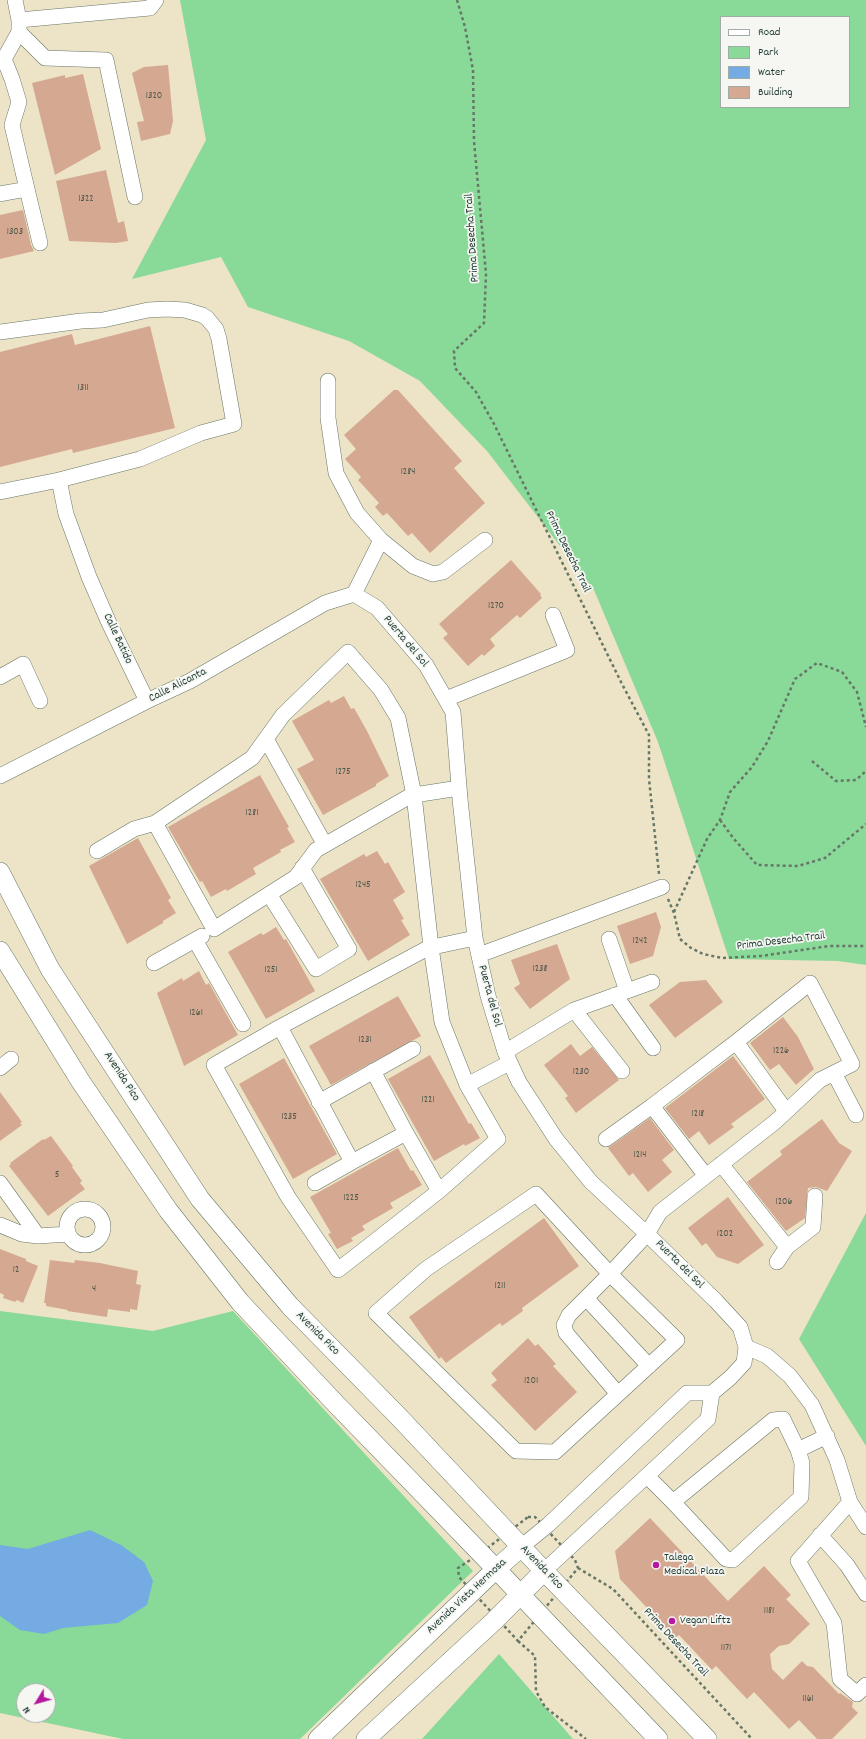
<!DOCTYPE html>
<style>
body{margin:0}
#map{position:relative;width:866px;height:1739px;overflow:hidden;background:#ede3c6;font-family:Dekko,sans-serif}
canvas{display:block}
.legend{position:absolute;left:720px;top:16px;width:130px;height:92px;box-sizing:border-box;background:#f6f6f2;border:1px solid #a0aca6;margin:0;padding:5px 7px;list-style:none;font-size:12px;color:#1f3d34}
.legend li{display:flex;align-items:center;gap:8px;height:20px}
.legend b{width:20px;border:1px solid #a0aca6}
.north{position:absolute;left:16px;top:1683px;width:40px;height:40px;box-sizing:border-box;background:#f6f6f2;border:1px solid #a0aca6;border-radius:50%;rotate:233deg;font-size:11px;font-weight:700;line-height:16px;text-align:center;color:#1f3d34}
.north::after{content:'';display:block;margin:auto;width:14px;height:18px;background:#b5179e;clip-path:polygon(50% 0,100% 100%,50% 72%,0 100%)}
</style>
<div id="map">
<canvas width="866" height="1739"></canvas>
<ul class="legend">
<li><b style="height:5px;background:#fff"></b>Road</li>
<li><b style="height:11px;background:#89d999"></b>Park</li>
<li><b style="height:11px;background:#73abe2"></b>Water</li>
<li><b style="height:11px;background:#d5a991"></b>Building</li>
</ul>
<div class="north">N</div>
</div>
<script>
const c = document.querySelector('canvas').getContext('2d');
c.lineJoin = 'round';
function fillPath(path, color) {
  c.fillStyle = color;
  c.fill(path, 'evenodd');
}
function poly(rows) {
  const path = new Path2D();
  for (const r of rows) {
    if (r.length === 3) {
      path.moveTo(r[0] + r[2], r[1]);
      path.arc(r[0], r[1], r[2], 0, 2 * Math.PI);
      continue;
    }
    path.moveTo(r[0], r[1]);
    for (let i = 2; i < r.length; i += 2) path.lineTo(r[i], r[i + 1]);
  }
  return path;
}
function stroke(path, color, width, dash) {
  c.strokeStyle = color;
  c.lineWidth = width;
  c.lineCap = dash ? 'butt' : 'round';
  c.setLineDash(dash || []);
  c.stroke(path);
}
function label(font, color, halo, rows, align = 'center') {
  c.font = font + ' Dekko,sans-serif';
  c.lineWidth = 3.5;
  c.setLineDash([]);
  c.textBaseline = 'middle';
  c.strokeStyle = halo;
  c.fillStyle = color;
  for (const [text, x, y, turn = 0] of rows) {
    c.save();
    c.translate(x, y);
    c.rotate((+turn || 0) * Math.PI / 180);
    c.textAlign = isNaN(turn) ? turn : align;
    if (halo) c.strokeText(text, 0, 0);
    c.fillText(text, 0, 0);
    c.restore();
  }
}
const green = poly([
 [180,0,866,0,866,965,838,961,729,959,658,742,594,590,487,451,420,381,349,341,248,307,221,257,132,279,206,140],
 [721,17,849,17,849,107,721,107],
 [866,1213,866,1446,799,1339],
 [0,1311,153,1331,233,1311,473,1571,300,1739,123,1739,0,1713],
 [24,1691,48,1691,48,1715,24,1715],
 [499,1654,573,1739,422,1739]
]);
const water = poly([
 [90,1530,121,1545,144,1562,153,1581,147,1605,118,1623,63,1628,44,1634,20,1630,0,1616,0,1545,28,1549]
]);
const building = poly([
 [168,65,173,121,170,134,141,141,137,122,144,121,132,73,144,67],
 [83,74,101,149,55,175,32,83,65,75,65,78],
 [106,170,118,223,124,221,128,241,116,243,69,241,56,181],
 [23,210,31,245,34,251,0,259,0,215],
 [150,326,175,428,73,453,72,449,0,467,0,352,72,334,75,345],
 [394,390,398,390,462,461,454,468,485,503,430,553,412,533,408,536,387,513,383,516,375,507,379,503,358,480,361,477,345,459,356,449,344,435],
 [511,560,541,594,540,595,542,598,520,618,517,615,490,639,495,646,484,656,482,654,468,666,443,638,448,634,439,624],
 [344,696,351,709,354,708,367,731,389,776,376,784,376,786,323,815,297,769,314,760,292,721,329,700,331,703],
 [260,775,289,827,287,828,295,842,280,850,281,852,253,868,256,874,227,891,226,889,211,897,202,881,200,882,168,827],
 [138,838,171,898,168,900,176,913,163,921,163,923,127,944,89,866],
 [377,851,385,864,388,862,405,892,393,900,404,919,401,920,410,935,368,961,320,879,364,854,366,857],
 [656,912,661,927,653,956,630,964,617,926],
 [276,927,284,940,286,939,315,991,266,1019,228,952,261,933,263,935],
 [557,944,570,979,530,1009,514,988,520,984,511,960],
 [199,971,206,985,209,983,238,1035,184,1066,157,993,182,978,183,981],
 [706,980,723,1002,675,1038,649,1005,680,982],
 [398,996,421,1036,331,1085,309,1046],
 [783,1017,798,1037,814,1069,796,1085,779,1064,770,1070,750,1043],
 [571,1044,580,1056,592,1047,619,1080,576,1113,565,1098,568,1096,544,1065],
 [430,1055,469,1124,471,1123,480,1138,465,1146,464,1144,434,1161,388,1079],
 [733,1056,765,1099,731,1124,734,1127,709,1145,699,1131,689,1139,665,1108],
 [284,1058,337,1154,293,1179,239,1084],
 [0,1092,22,1122,20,1123,22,1125,0,1141],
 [650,1118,674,1150,662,1160,672,1172,648,1192,633,1173,629,1176,608,1148],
 [822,1119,839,1143,852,1151,827,1191,816,1187,808,1188,805,1218,786,1231,747,1182,782,1155,780,1151],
 [51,1136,73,1166,72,1167,82,1181,80,1183,85,1189,48,1216,9,1166,11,1164,10,1163,43,1139,44,1140],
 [398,1148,411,1171,413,1170,422,1185,390,1203,393,1208,362,1226,365,1230,351,1238,353,1241,337,1249,328,1234,331,1233,310,1197],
 [728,1197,764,1245,738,1264,717,1257,706,1243,702,1246,688,1228],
 [544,1218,579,1266,522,1308,523,1311,502,1326,500,1323,446,1363,441,1357,439,1359,409,1317],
 [0,1249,26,1259,26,1261,38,1266,23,1303,17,1300,15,1302,3,1298,4,1295,0,1293],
 [50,1260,74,1263,75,1260,100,1263,138,1271,136,1284,141,1285,137,1310,130,1309,130,1312,108,1309,107,1317,67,1311,68,1310,46,1306,46,1303,44,1303],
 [528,1338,535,1346,538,1344,556,1364,553,1366,577,1392,535,1431,491,1385,497,1380,491,1373],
 [650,1518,728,1601,764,1566,791,1595,786,1599,810,1624,789,1644,779,1646,770,1654,772,1669,783,1680,802,1661,807,1666,813,1667,839,1694,840,1693,853,1702,852,1707,858,1713,832,1739,817,1739,799,1720,789,1729,754,1692,747,1699,716,1666,712,1670,679,1635,675,1638,620,1579,615,1551]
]);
const path = poly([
 [457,0,465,27,473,70,474,141,486,274,484,323,454,351,455,368,476,392,494,424,622,684,649,735,649,779,659,874],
 [812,761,836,781,856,780,866,771],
 [720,820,734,839,757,865,798,866,825,858,866,824],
 [668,899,674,913,680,939,691,948,703,954,722,958,761,956,829,946,866,946],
 [674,912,707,839,720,820,730,792,752,767,768,741,795,679,817,663,842,672,857,692,866,727],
 [528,1517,535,1517,575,1560,578,1568,518,1641,459,1577,458,1568,481,1553,528,1517],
 [578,1568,613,1589,752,1739],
 [518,1641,535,1656,536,1691,545,1707,586,1739]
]);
const minor = poly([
 [19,20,150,8,156,0],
 [19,32,45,58,106,60,135,197],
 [27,189,40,243],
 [0,194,27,189,12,125,19,102,12,79,4,59,19,32,19,20,15,0],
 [0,332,81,321,103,320,148,310,167,309,185,310,202,315,207,318,216,329,219,339,234,424,201,433,140,459,59,480],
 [328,381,328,418,336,473,357,513,381,540,354,594],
 [0,492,59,480,66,514,89,577,109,623,147,701],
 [381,540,413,566,433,574,443,572,485,540],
 [354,594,377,608,426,665,453,712,460,799,475,938,488,996,505,1052,519,1082,556,1139,591,1182,647,1234,716,1301,740,1327,746,1347,744,1363,730,1378,712,1393,687,1393,548,1525,521,1547],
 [0,677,23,664,40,701],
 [446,699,567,650,553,615],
 [266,739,325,845],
 [0,776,147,701,190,681,325,603,354,594],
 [459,788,414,795,410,796,316,850,296,877,214,929,155,823,252,758,283,715,348,652,381,690,398,718,414,795,431,947,442,1022,467,1085],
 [97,851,134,829,155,823],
 [269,894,316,969,349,949,302,868],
 [475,938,428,948,280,1027,214,1065,288,1197,338,1270,439,1191,498,1139,467,1085,509,1063],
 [609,939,627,991],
 [195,940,243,1024],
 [479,955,662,887],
 [154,963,202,936],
 [615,995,653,1048],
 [574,1010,622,1071],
 [280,1027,352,1162,406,1133,439,1191],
 [736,1042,786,1111],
 [505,1052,574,1010,652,982],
 [0,1068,11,1059],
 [373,1071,406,1133],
 [834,1073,856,1115],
 [319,1102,413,1049],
 [606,1139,652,1106],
 [721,1164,787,1247,777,1262],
 [0,1183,38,1236],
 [315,1183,352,1162],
 [85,1227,18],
 [0,1225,22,1234,38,1236,68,1234],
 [787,1247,813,1227,815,1196],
 [586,1298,649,1366],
 [746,1347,767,1356,790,1376,812,1405,837,1460,850,1502,866,1527],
 [618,1394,566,1333,564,1325,569,1315,610,1274,536,1194,426,1269,376,1313,516,1451,555,1452,677,1340,610,1274,647,1234,660,1212,775,1122,820,1080,852,1064,810,983,736,1042,652,1106,706,1176],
 [798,1450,783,1419,773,1420,673,1502,726,1559,733,1560,801,1497,802,1463,798,1450,827,1436],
 [647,1476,673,1502],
 [850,1502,798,1561,834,1623,840,1679,857,1694,866,1685],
 [820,1535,847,1565,866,1594],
 [544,1571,708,1419,712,1393]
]);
const major = poly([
 [0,872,50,969,200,1199,290,1306,398,1416,544,1571,707,1739],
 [0,951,81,1082,168,1210,240,1302,335,1403,496,1569,658,1739],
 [318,1739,496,1569,521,1547],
 [366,1739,493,1622,544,1571]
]);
const markers = [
 [656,1565,4,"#b5179e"],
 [672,1621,4,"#b5179e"]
];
const numberNames = [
 ["1320",154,97],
 ["1322",86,200],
 ["1303",15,233],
 ["1311",83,389],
 ["1284",408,473],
 ["1270",496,607],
 ["1275",343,773],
 ["1281",252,814],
 ["1245",363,886],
 ["1242",640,942],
 ["1238",540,970],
 ["1251",271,971],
 ["1261",196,1014],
 ["1231",365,1041],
 ["1226",781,1052],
 ["1230",581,1073],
 ["1221",428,1101],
 ["1218",698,1115],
 ["1235",289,1118],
 ["1214",640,1156],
 ["5",57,1176],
 ["1225",351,1199],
 ["1206",784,1203],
 ["1202",725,1235],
 ["12",16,1271],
 ["1211",500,1287],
 ["4",94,1290],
 ["1201",531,1382],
 ["1181",769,1612],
 ["1171",726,1649],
 ["1161",808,1700]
];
const streetNames = [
 ["Prima Desecha Trail",473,238,-94],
 ["Prima Desecha Trail",567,552,64],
 ["Calle Batido",117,639,65],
 ["Puerta del Sol",405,642,50],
 ["Calle Alicanta",178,686,-27],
 ["Prima Desecha Trail",781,942,-7],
 ["Puerta del Sol",489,996,75],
 ["Avenida Pico",121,1077,57],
 ["Puerta del Sol",679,1265,45],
 ["Avenida Pico",317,1334,45],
 ["Avenida Pico",541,1568,46],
 ["Avenida Vista Hermosa",467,1597,-43],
 ["Prima Desecha Trail",675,1643,47]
];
const poiNames = [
 ["Talega",664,1558],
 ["Medical Plaza",664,1572],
 ["Vegan Liftz",680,1621]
];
fillPath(green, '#89d999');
fillPath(water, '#73abe2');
fillPath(building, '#d5a991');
stroke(minor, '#677767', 16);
stroke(major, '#677767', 20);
stroke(path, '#677767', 2.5, [3, 3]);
stroke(minor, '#fff', 15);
stroke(major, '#fff', 19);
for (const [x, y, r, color] of markers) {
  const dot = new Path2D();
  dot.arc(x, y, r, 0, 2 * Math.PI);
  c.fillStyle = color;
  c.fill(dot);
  stroke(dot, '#f6f6f2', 1.5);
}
label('10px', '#4c584b', null, numberNames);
label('12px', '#1f3d34', '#f6f6f2', streetNames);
label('12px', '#1f3d34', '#f6f6f2', poiNames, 'left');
</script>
